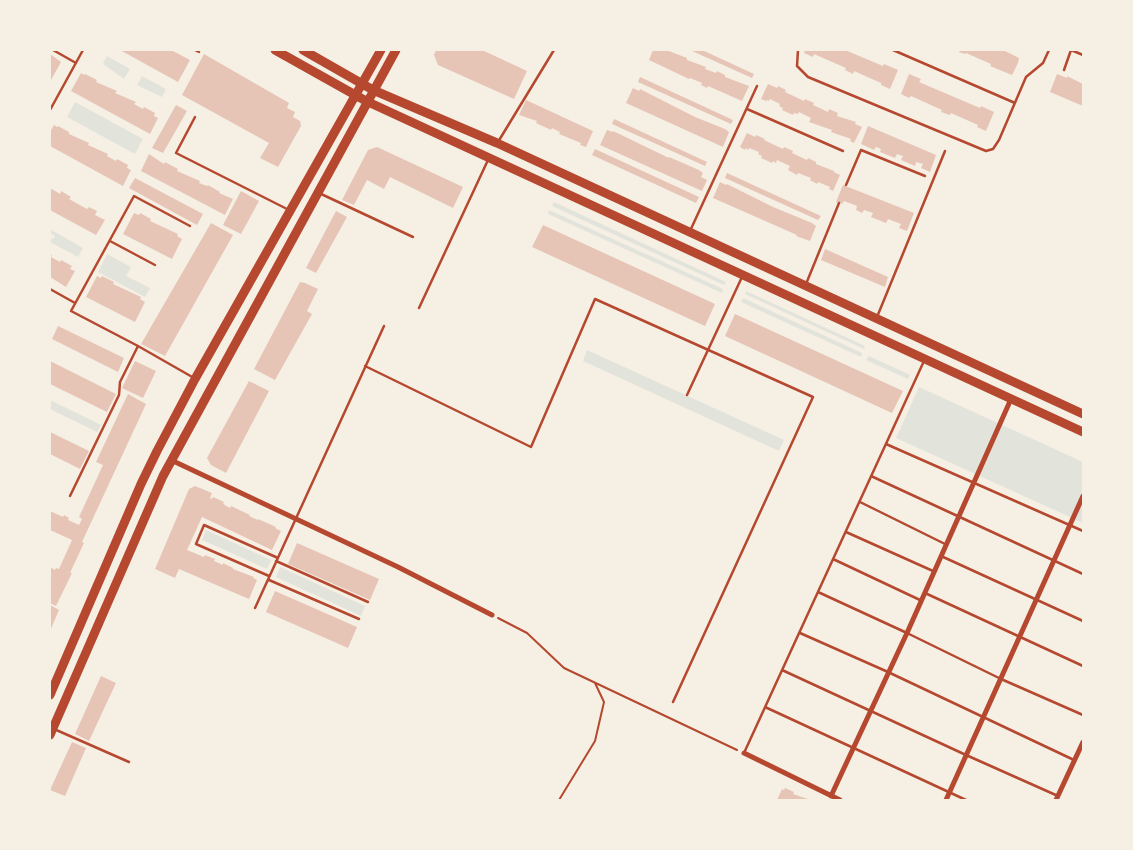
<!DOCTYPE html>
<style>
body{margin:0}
#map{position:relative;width:1133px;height:850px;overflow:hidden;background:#f6efe4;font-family:Mulish,sans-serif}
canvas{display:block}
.frame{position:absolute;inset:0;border:51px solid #f6efe4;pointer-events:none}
</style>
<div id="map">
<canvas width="1133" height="850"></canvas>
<div class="frame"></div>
</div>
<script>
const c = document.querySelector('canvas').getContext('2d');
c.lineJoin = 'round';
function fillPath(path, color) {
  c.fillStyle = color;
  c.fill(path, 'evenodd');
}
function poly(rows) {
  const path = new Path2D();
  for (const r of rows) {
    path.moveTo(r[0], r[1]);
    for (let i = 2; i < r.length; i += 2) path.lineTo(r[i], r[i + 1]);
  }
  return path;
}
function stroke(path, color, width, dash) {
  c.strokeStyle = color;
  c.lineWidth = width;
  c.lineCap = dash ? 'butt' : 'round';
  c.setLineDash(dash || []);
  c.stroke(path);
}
const green = poly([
 [107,56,130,69,124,79,103,64],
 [142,76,166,89,162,97,137,85],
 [75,102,143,139,135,154,67,117],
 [554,202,726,282,724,285,552,206],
 [549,210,723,289,722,293,548,214],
 [50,229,83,248,78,257,50,242,50,237,53,239,55,236,50,233],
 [107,254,131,267,126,276,150,288,145,297,98,272],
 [746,291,865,346,864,349,745,294],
 [743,298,862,353,861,357,741,302],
 [587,350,784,440,779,451,583,361],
 [869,356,910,375,908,379,866,360],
 [919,387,1083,462,1083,523,896,438],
 [50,400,101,425,97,432,50,409],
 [206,530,271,560,267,569,202,540],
 [280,567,365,606,361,616,276,577]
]);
const building = poly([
 [120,50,171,50,190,60,178,82],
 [436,50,482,50,527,71,514,99,438,65,434,55],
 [653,50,669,50,669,51,687,58,687,60,706,67,705,69,716,73,717,71,725,75,725,77,749,86,742,101,708,86,707,88,701,85,702,83,690,78,689,79,649,60],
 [690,50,702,50,754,74,752,78],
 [805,50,845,50,883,66,884,64,898,70,890,89,881,85,881,83,854,71,853,74,845,70,846,68,814,54,813,57,804,53],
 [960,50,1003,50,1019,58,1018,63,1012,75,990,66,991,64,966,53,965,54,959,52],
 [50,54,61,62,51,80,50,80],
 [204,54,289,103,287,108,295,112,293,117,300,121,301,126,278,167,260,158,269,143,182,95],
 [81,73,84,75,85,74,97,80,96,82,117,91,115,93,136,102,134,104,143,109,144,107,155,113,154,116,158,118,150,134,71,91],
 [909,74,921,79,919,82,980,108,981,106,994,112,986,131,977,127,978,125,951,113,950,115,941,112,942,110,911,96,909,98,901,94],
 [1057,74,1067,78,1067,76,1083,84,1083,106,1050,92],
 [640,77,733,120,731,124,638,82],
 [768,84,777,88,778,86,786,90,785,92,804,101,805,99,814,103,813,105,828,112,829,109,838,113,837,116,856,122,855,124,862,127,854,143,850,141,851,139,831,132,832,130,809,122,811,118,799,112,798,114,794,113,793,115,782,110,783,108,779,106,780,104,770,99,769,101,767,100,766,101,761,99],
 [633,88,639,91,640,89,695,117,725,129,729,132,723,147,626,103],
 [526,100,593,131,586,147,580,145,581,143,559,134,560,132,552,128,551,130,536,123,537,121,519,115],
 [176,105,187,111,163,153,152,148],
 [614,119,707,162,705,166,612,124],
 [54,125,57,127,58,126,69,132,69,134,89,143,88,145,108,154,107,156,116,161,117,159,128,165,127,168,131,170,123,186,50,146,50,132],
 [868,126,936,155,930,172,921,168,923,164,916,162,915,166,901,160,903,156,897,154,895,158,880,152,881,149,876,147,874,150,861,144],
 [607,130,613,132,613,131,669,158,669,157,699,170,703,173,701,177,707,180,702,191,600,145],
 [747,133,755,137,756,135,765,139,764,140,783,149,784,147,793,151,792,153,807,160,808,158,816,162,816,164,834,171,834,172,840,175,833,191,829,189,830,187,818,182,817,184,810,180,811,178,798,173,797,175,788,170,790,166,777,160,776,163,773,161,772,163,761,158,762,156,758,154,759,152,749,148,748,150,745,148,745,150,740,147],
 [377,147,463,187,453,208,390,177,384,189,367,180,354,205,342,200,368,150],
 [595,149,699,197,696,203,592,155],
 [149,154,164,164,165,162,178,169,177,171,200,181,199,183,207,186,208,185,220,192,219,193,233,199,225,215,141,171],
 [727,173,821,216,818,220,725,178],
 [135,178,203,214,197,225,129,188],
 [720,182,726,185,727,184,773,207,812,223,816,226,810,241,796,236,797,235,713,198],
 [843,185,914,213,907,231,899,228,901,224,888,219,886,223,871,217,873,213,864,210,862,213,856,210,857,206,844,201,842,204,836,202],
 [50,188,60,194,61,191,71,197,69,199,87,209,89,207,97,211,95,215,105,220,96,235,50,210],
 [241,191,259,201,241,234,223,225],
 [336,211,347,217,316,273,306,268],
 [134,213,139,215,140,213,151,219,150,221,178,234,177,236,182,239,172,259,123,234],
 [211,223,233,235,165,356,141,344],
 [543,225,715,304,705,326,532,247],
 [825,249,888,277,885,287,821,260],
 [50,254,52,255,51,257,60,262,61,260,72,266,70,269,75,271,66,287,50,277],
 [97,276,101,278,102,276,114,282,113,284,141,297,140,299,145,302,135,322,86,297],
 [300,282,305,283,318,289,307,311,312,314,275,380,254,369],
 [735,314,903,391,892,413,725,336],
 [58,326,124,358,118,372,52,339],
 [50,361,116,394,107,412,50,384],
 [135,361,156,371,143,398,122,388],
 [249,381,269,391,226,473,211,465,207,458],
 [128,394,146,404,82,542,84,543,70,573,72,573,56,606,50,603,50,567,55,570,56,568,59,569,72,540,50,530,50,511,63,517,64,515,69,518,68,520,79,525,82,519,79,517,103,465,96,462],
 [50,432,89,451,80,469,50,454],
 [195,486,212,493,210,498,212,499,213,497,224,502,223,504,230,508,231,506,250,515,249,516,258,520,258,519,276,527,275,528,281,531,272,550,202,517,187,550,204,557,205,555,215,559,214,561,223,565,223,563,233,568,233,569,254,577,253,578,257,580,249,599,179,569,175,578,155,569,189,489],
 [297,543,379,579,370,600,288,564],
 [275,591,357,627,348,648,266,612],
 [50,605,59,610,50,631],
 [101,676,116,683,89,741,75,734],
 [72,742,86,748,65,796,50,790],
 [785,788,794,792,793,794,811,800,777,800,782,789,784,790]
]);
const path = poly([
 [498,618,527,633,564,668,737,750],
 [559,800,595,741,604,702,595,683]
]);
const service = poly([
 [53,50,76,63],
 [195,50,199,52],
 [798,50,797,66,808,77,986,151,993,149,999,140,1026,77,1043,63,1049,50],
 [893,50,1015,103],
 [1071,50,1083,55],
 [1064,70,1071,50],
 [747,109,843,151],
 [50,110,83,50],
 [195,117,176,153,289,210],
 [498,142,554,50],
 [846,185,861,150,925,176],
 [319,193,413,237],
 [190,226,134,196,71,311,138,346,194,378],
 [690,231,757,86],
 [110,241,155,265],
 [806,284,839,203],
 [50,289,75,303],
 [419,308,488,160],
 [877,317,945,151],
 [365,366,531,447,595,299,813,397,673,702],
 [687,395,742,277],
 [886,444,1083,531],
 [871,476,1083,574],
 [70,496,119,395,120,382,138,346],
 [860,502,945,544],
 [846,532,933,571],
 [941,556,1083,621],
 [833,559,920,600],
 [276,561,368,602],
 [269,576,196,544,204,525,278,558],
 [269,580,359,619],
 [818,592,907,633,1001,679,1083,715],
 [925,593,1083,666],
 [255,608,384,326],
 [800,633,888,672,1074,760],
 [782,670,966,755,1058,796],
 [765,707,966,800],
 [54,729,129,762],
 [744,753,924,361]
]);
const minor = poly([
 [171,460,398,567,492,615],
 [744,753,840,800],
 [831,796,907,633,1011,399],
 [946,800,1083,496],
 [1056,800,1083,742]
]);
const primary = poly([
 [275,50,366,101,1083,432],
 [303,50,373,90,497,143,1083,414],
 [50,695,141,484,157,451,195,379,381,50],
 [50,735,163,476,396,50]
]);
fillPath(green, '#e2e4dc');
fillPath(building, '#e6c5b7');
stroke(path, '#b5482f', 2);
stroke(service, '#b5482f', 2.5);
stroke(minor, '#b5482f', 5);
stroke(primary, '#b5482f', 9);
</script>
